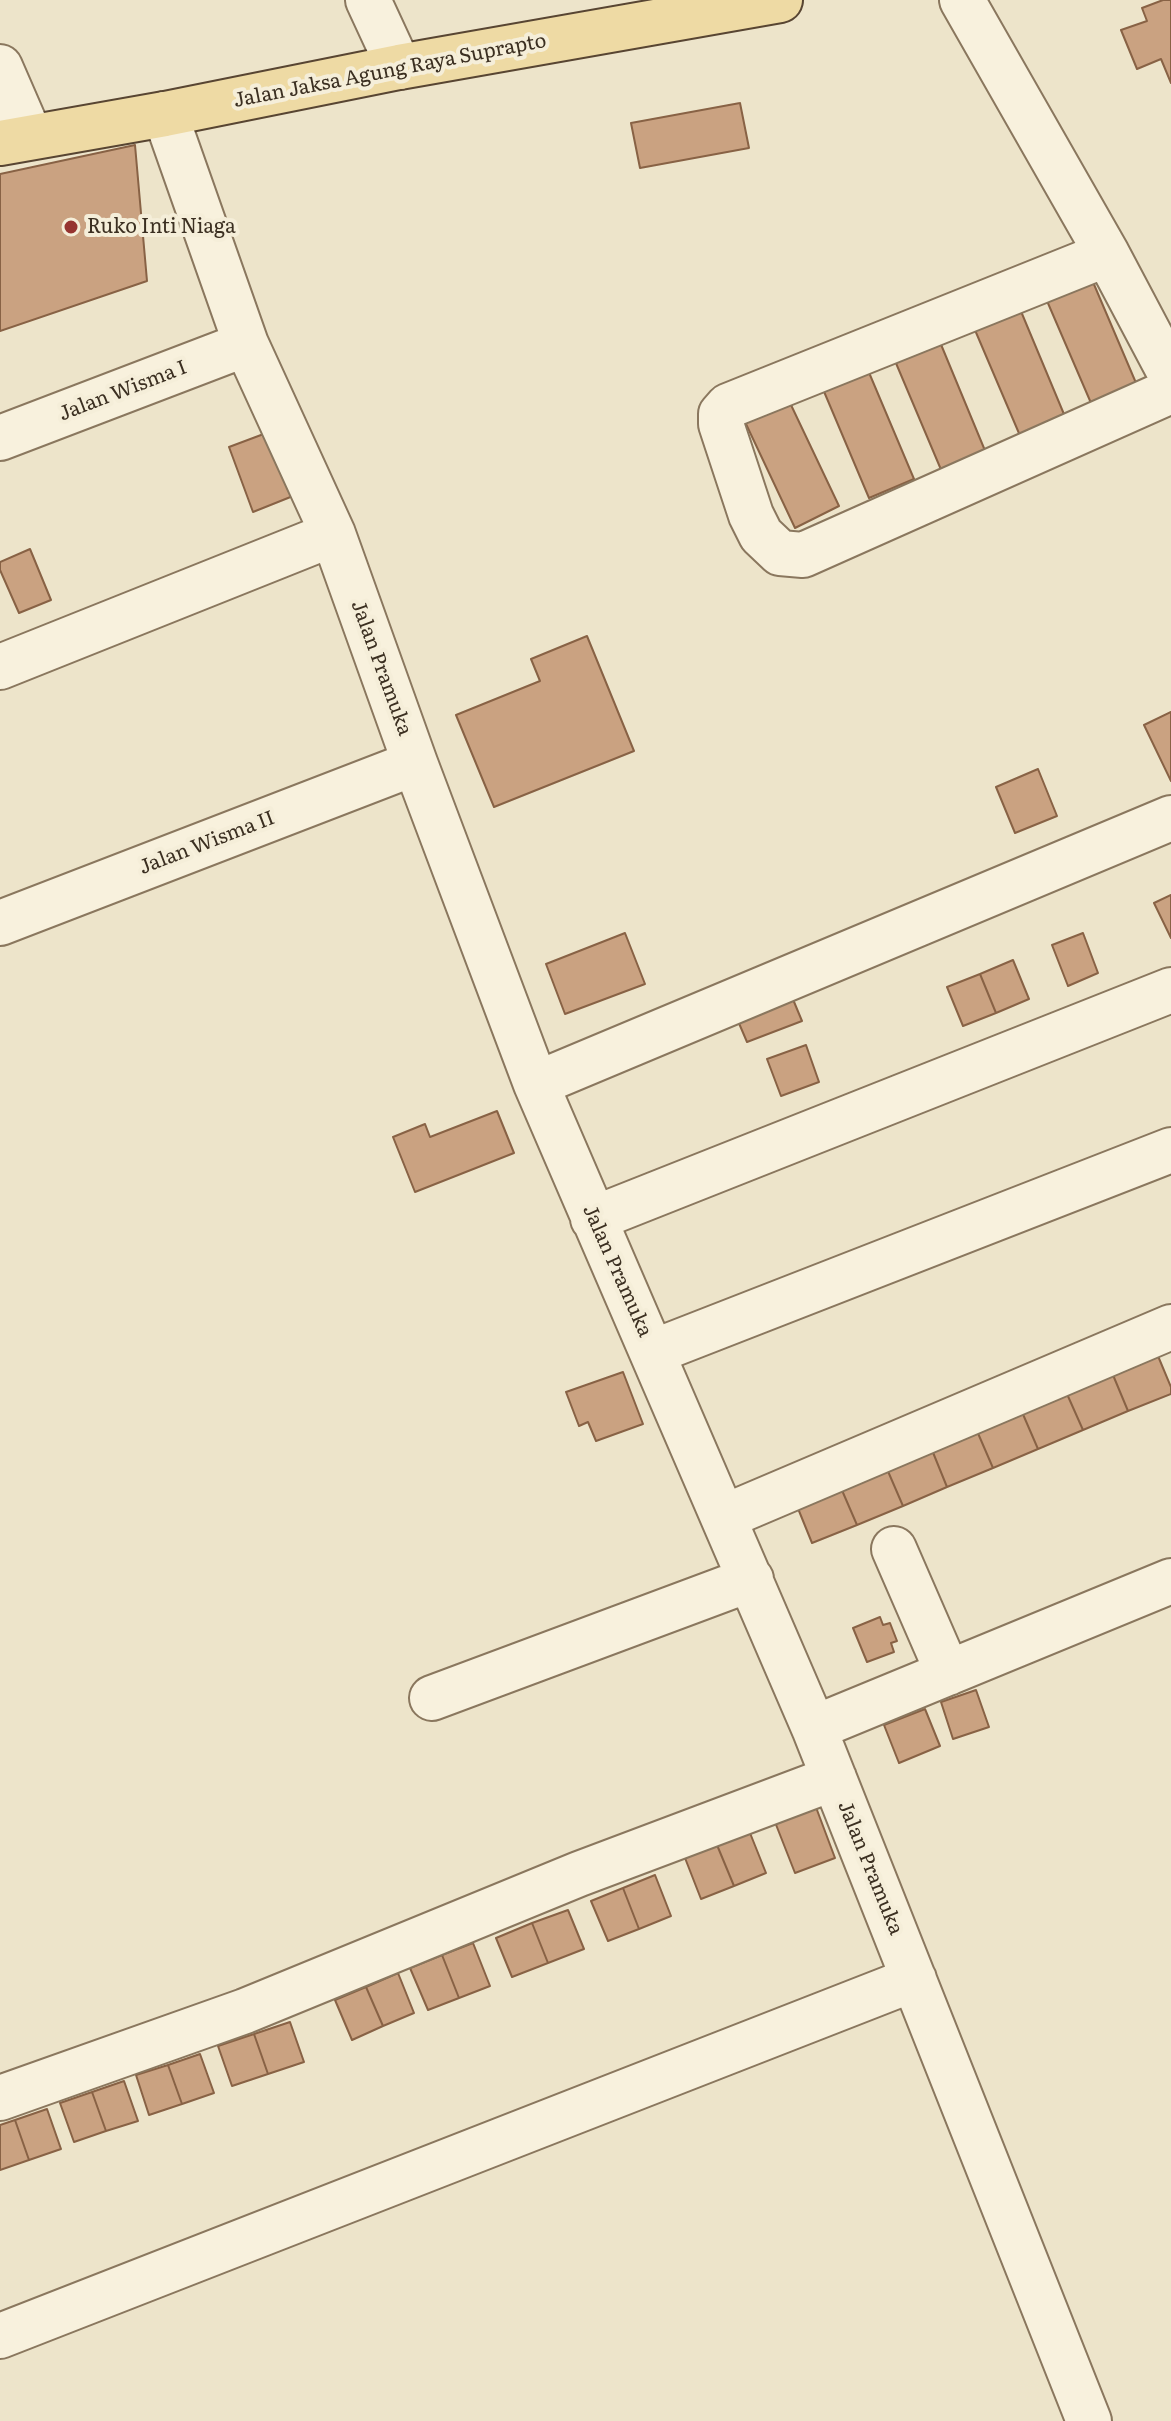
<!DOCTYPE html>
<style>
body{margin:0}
canvas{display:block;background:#ede4ca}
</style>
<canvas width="1171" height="2421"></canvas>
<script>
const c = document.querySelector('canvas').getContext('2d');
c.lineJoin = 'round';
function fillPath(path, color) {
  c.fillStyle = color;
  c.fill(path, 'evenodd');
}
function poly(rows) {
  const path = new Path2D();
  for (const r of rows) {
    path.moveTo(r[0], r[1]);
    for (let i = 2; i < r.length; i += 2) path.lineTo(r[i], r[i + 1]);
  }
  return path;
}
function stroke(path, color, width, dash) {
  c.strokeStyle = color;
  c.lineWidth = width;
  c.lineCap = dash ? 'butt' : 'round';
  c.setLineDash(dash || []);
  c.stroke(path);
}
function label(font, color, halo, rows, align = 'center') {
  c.font = font + ' Literata,serif';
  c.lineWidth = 8;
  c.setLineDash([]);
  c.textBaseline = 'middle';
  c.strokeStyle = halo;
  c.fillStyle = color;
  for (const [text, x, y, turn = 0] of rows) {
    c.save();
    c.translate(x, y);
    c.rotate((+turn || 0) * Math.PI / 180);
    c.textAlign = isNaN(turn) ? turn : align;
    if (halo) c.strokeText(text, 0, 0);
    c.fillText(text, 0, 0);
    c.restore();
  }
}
const building = poly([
 [1163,0,1171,0,1171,83,1161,59,1137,69,1121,30,1147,21,1142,8,1163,0],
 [740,103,749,148,640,168,631,123,740,103],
 [135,145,147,281,0,331,0,174,135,145],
 [1087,268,1139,390,1094,410,1041,287,1087,268],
 [1015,297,1066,419,1021,438,969,316,1015,297],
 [935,330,986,453,942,472,890,349,935,330],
 [862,356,914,479,869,498,817,375,862,356],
 [782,386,839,506,795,528,738,407,782,386],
 [269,432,293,496,253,512,229,447,269,432],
 [30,549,51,600,19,613,0,570,0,562,30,549],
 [587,636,634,751,494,807,456,715,540,681,531,659,587,636],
 [1171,712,1171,781,1144,725,1171,712],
 [1038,769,1057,816,1015,833,996,787,1038,769],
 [1171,895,1171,938,1154,903,1171,895],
 [625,933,645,984,565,1014,546,964,625,933],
 [1083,933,1098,973,1068,986,1052,945,1083,933],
 [1013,960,1029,999,996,1013,980,974,1013,960],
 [980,974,996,1013,963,1026,947,987,980,974],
 [787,985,802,1021,747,1042,732,1007,787,985],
 [806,1045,819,1082,781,1096,767,1059,806,1045],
 [497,1111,514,1153,415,1192,393,1137,425,1124,430,1137,497,1111],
 [1158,1356,1171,1387,1171,1394,1128,1411,1113,1375,1158,1356],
 [623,1372,643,1424,596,1441,588,1422,579,1426,566,1392,623,1372],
 [1113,1375,1128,1411,1083,1430,1067,1394,1113,1375],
 [1067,1394,1083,1430,1038,1449,1022,1412,1067,1394],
 [1022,1412,1038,1449,993,1468,977,1431,1022,1412],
 [977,1431,993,1468,947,1487,932,1450,977,1431],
 [932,1450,947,1487,903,1506,887,1469,932,1450],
 [887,1469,903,1506,857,1525,841,1488,887,1469],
 [841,1488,857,1525,812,1543,797,1506,841,1488],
 [880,1617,883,1625,890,1623,897,1641,891,1643,894,1652,867,1662,853,1628,880,1617],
 [976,1690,989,1727,953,1739,941,1702,976,1690],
 [925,1709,940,1746,899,1763,884,1725,925,1709],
 [814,1802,835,1858,795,1873,773,1817,814,1802],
 [750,1833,766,1873,734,1886,717,1845,750,1833],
 [717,1845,734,1886,701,1899,685,1858,717,1845],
 [655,1875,671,1916,639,1929,623,1888,655,1875],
 [623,1888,639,1929,608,1941,591,1901,623,1888],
 [568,1910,584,1949,548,1963,532,1923,568,1910],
 [532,1923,548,1963,512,1977,496,1938,532,1923],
 [473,1943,490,1986,459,1998,442,1955,473,1943],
 [442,1955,459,1998,428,2010,410,1968,442,1955],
 [398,1973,414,2013,383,2026,366,1987,398,1973],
 [366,1987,383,2026,352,2040,335,2000,366,1987],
 [290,2022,304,2062,268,2074,254,2034,290,2022],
 [254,2034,268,2074,232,2086,218,2046,254,2034],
 [200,2054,214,2093,182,2104,168,2065,200,2054],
 [168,2065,182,2104,149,2115,136,2075,168,2065],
 [124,2081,138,2121,106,2131,92,2092,124,2081],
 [92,2092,106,2131,74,2142,60,2103,92,2092],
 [47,2109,61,2149,29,2160,15,2120,47,2109],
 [15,2120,29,2160,0,2170,0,2125,15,2120]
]);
const minor = poly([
 [368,0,399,67],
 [962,0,1107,254,1171,375],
 [0,67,30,136],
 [165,114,246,344,333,534,415,763,536,1084,814,1728,1089,2421],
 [1107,254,728,406,721,414,721,424,751,515,761,535,780,553,803,555,1171,391],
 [0,438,246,344],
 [0,667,333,534],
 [0,923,415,763],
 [536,1084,1171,818],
 [593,1219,1171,990],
 [653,1352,1171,1150],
 [724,1517,1171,1327],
 [894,1549,948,1673],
 [432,1698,751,1579],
 [814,1728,1171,1581],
 [0,2098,245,2011,579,1874,834,1778],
 [0,2336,914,1979]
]);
const major = poly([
 [0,143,165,114,399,67,780,0]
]);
const markers = [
 [71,227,8,"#963430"]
];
const streetNames = [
 ["Jalan Jaksa Agung Raya Suprapto",390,71,-11],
 ["Jalan Wisma I",123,391,-21],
 ["Jalan Pramuka",381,668,70],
 ["Jalan Wisma II",207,843,-21],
 ["Jalan Pramuka",617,1271,66],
 ["Jalan Pramuka",870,1868,68]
];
const poiNames = [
 ["Ruko Inti Niaga",87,227]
];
fillPath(building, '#caa281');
stroke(building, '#886245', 2);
stroke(minor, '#8a775e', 48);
stroke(major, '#584532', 48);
stroke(minor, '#f8f1dd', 44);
stroke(major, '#eedaa4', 44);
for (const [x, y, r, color] of markers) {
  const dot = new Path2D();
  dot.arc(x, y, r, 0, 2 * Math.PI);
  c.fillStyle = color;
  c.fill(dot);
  stroke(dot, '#f5eed9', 3);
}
label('20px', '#3b2f21', '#f5eed9', streetNames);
label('20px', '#3b2f21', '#f5eed9', poiNames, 'left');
</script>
